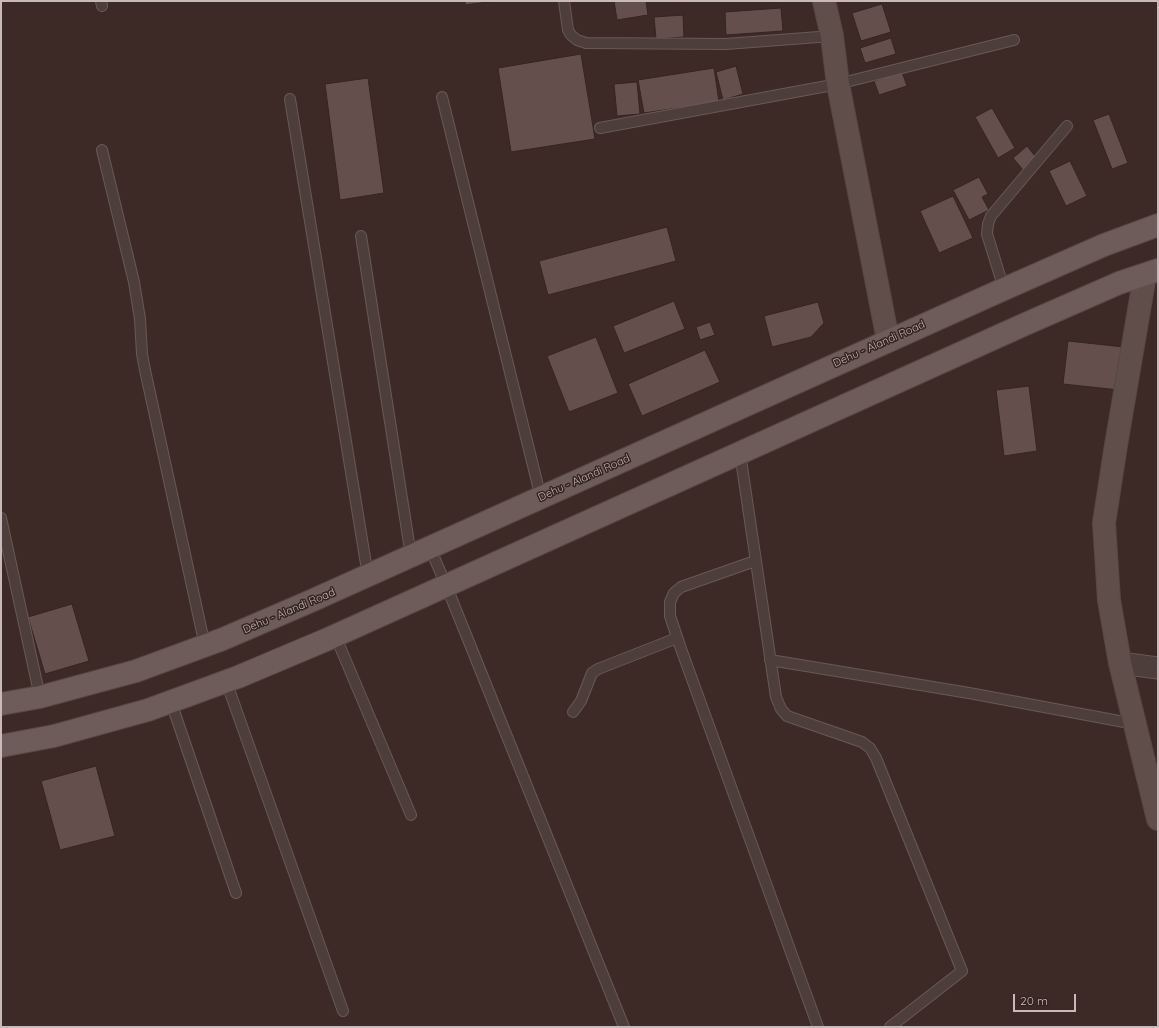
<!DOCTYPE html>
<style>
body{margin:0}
#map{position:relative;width:1159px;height:1028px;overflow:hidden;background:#3d2a27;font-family:Quicksand,sans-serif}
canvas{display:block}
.frame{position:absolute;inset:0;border:2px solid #c8bab8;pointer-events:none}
.scale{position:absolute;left:1013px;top:994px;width:63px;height:18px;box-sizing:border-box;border:2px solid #c8bab8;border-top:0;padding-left:5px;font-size:12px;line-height:14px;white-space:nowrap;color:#c8bab8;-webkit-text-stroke:3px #332320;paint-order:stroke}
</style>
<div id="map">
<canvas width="1159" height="1028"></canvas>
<div class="frame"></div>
<div class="scale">20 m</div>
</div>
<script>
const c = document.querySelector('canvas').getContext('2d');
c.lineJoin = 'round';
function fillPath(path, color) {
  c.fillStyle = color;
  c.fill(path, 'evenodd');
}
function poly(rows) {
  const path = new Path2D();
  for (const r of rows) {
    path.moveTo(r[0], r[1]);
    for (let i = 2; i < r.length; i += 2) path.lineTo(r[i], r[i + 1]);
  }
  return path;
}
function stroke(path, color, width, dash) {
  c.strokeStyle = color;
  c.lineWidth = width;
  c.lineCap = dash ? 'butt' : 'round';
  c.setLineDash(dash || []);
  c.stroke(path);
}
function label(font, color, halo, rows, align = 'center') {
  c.font = font + ' Quicksand,sans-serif';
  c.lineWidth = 3;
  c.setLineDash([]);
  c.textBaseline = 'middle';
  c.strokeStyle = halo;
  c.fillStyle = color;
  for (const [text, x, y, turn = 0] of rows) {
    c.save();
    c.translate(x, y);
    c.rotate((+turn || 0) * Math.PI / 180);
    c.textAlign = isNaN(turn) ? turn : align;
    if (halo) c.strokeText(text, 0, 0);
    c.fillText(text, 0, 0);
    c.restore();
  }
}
const building = poly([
 [465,1,495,1,465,5,465,1],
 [614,1,646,1,648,15,617,20,614,1],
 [882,4,891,32,861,41,852,13,882,4],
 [781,8,783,31,726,35,725,12,781,8],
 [683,15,684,37,656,39,654,17,683,15],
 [891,38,896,54,865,63,860,48,891,38],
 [581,54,595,139,511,152,498,68,581,54],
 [736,66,743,94,723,100,716,72,736,66],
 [714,68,719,102,644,113,638,80,714,68],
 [902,72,907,86,879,95,874,81,902,72],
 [368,78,384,193,340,200,325,84,368,78],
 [637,82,640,114,617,116,614,84,637,82],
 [992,108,1015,148,998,158,975,117,992,108],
 [1109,114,1128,163,1112,169,1093,120,1109,114],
 [1027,146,1038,160,1024,171,1013,158,1027,146],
 [1070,161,1087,196,1066,206,1049,171,1070,161],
 [979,177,988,194,982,197,989,210,969,220,953,190,979,177],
 [953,196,973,238,939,253,920,211,953,196],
 [667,227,676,261,548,295,539,261,667,227],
 [674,301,685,329,624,353,613,326,674,301],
 [818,302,824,323,811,337,772,347,764,316,818,302],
 [710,322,715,335,700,340,696,327,710,322],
 [596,337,618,393,569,412,547,356,596,337],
 [1068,341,1124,347,1119,390,1063,384,1068,341],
 [705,350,720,382,642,416,628,384,705,350],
 [1029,386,1037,451,1004,456,996,390,1029,386],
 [72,604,89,661,45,674,28,617,72,604],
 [96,766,115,836,60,850,41,781,96,766]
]);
const lane = poly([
 [101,1,102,6],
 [564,1,568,30,571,35,577,40,586,43,726,44,832,36],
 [442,97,541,498],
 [290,99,368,576],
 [600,128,838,84,1014,40],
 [102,150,134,282,140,319,142,354,145,370,205,646],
 [361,236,411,556],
 [1004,289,987,234,988,224,991,216,1067,126],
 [740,453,776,697,781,709,787,716,862,742,870,748,876,758,962,971,890,1027],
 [1,518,40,697],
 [430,548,446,585,624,1027],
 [755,561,681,587,674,593,670,602,670,616,680,646,818,1027],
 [335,635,411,815],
 [770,660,969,693,1135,724],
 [226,681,343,1011],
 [171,702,236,893],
 [573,712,581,701,592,673,598,669,677,638]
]);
const street = poly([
 [1120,663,1158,668]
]);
const secondary = poly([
 [824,1,832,36,838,84,888,340],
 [1145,275,1116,445,1104,523,1109,600,1120,663,1158,819]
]);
const primary = poly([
 [1,704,40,697,136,671,223,639,311,601,1004,289,1104,245,1158,225],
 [1,746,54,736,148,710,238,677,328,639,1021,326,1119,283,1158,270]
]);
const streetNames = [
 ["Dehu - Alandi Road",879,344,-24],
 ["Dehu - Alandi Road",584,478,-24],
 ["Dehu - Alandi Road",289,611,-23]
];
fillPath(building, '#644f4c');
stroke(building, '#352522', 1);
stroke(lane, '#685956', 12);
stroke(street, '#685956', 23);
stroke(secondary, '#574745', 24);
stroke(primary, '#574745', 24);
stroke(lane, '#4e3e3b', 10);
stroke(street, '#4e3e3b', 21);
stroke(secondary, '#604e4a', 22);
stroke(primary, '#6d5c59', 22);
label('11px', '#c8bab8', '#332320', streetNames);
</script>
